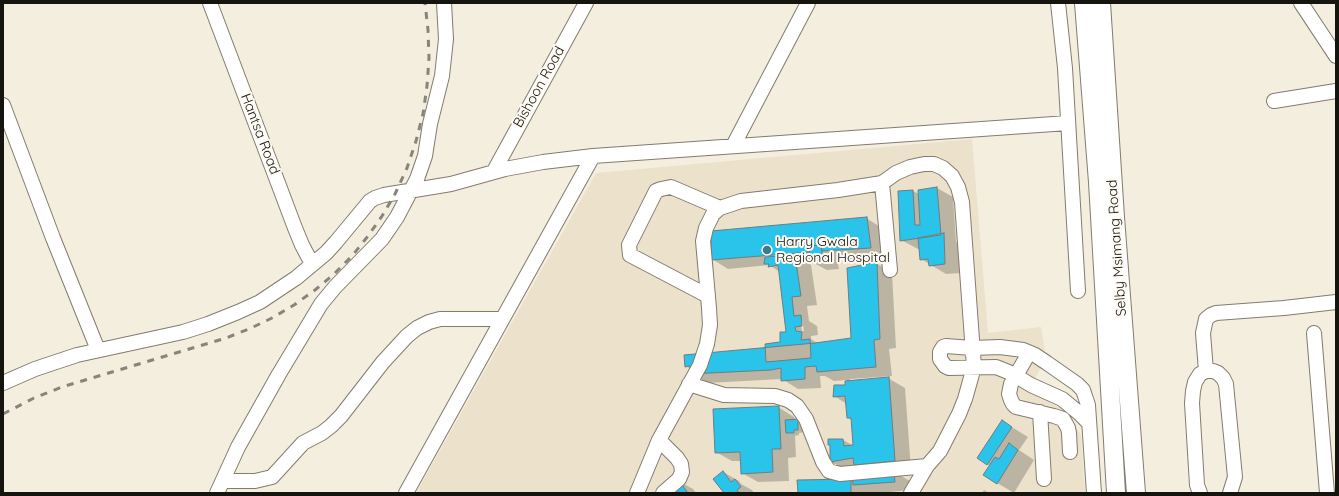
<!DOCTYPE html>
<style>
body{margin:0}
#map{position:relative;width:1339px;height:496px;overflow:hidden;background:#f4eede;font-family:Quicksand,sans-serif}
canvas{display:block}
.frame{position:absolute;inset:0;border:4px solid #16140e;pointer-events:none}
</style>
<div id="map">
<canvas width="1339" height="496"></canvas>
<div class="frame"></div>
</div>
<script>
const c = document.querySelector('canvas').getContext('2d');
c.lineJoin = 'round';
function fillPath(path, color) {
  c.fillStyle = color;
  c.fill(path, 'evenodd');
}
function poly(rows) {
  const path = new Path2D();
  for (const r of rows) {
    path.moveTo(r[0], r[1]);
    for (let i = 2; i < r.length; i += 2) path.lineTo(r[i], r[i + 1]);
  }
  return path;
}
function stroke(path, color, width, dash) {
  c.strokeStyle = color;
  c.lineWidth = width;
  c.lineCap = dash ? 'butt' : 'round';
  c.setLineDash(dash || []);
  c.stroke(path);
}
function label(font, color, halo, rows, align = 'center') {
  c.font = font + ' Quicksand,sans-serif';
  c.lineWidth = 4;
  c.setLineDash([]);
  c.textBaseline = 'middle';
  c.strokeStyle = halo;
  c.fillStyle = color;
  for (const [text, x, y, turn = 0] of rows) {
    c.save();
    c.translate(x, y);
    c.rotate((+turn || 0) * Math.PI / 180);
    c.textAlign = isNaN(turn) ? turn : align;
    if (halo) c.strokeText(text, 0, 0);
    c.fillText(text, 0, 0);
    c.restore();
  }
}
const built = poly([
 [972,139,988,333,1041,327,1046,358,1029,390,1069,414,1081,435,1085,493,416,493,596,173]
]);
const shadow = poly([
 [937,188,953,197,956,242,959,243,961,273,946,274,921,259,920,249,918,249,901,240,913,191,919,194],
 [866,218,882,228,886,257,837,260,839,269,827,270,812,262,806,262,811,265,817,305,807,306,809,321,817,326,818,335,811,336,811,339,817,343,852,338,876,263,892,273,896,348,889,349,892,376,850,379,850,381,888,378,905,388,911,470,894,472,910,481,910,490,880,493,799,493,851,480,853,481,853,473,831,462,831,446,829,445,843,440,854,446,852,420,848,418,847,404,834,396,846,386,846,380,834,381,825,376,820,376,821,388,798,389,782,379,707,383,691,373,691,369,686,366,766,348,781,342,787,333,780,272,769,265,728,269,712,259],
 [800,320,802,320,804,331,802,331],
 [778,407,794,417,795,421,798,420,803,424,804,432,799,433,799,435,795,436,796,457,788,458,789,481,758,482,742,473,742,461,732,461,716,452],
 [1002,421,1028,437,1019,450,1034,460,1014,493,984,475,990,466,987,464],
 [723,472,739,481,741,484,752,490,754,493,725,493],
 [677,480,693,489,696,493,661,493],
 [984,490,989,493,982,493]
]);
const building = poly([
 [937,187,941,235,900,241,898,191,913,190,915,225,920,225,918,190,937,187],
 [867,217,871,248,822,251,821,245,809,246,810,252,711,260,711,231,867,217],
 [944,233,945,264,929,266,928,259,920,260,918,238,944,233],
 [821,245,823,260,810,261,809,246,821,245],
 [795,255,801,296,792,297,794,316,801,315,802,326,795,327,796,331,802,332,801,340,810,339,811,358,766,362,765,344,780,342,780,332,786,332,778,265,768,267,769,264,764,264,765,257,795,255],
 [877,262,880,339,874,340,876,367,817,372,816,366,805,367,805,379,781,381,781,368,771,370,690,374,690,366,685,367,684,355,815,343,851,338,847,268,877,262],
 [889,377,895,461,854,465,853,458,830,462,830,445,828,445,828,439,843,439,844,446,853,445,851,418,847,418,845,396,833,397,834,385,845,385,845,381,889,377],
 [779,406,781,449,772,449,773,472,741,474,740,452,715,453,713,409,779,406],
 [798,419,798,430,794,430,794,433,786,433,785,420,798,419],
 [1002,420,1012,427,987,465,977,458,1002,420],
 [1009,443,1018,450,997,484,983,475,995,457,999,459,1009,443],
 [723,471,731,482,735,479,741,487,737,490,739,493,724,493,713,479,723,471],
 [894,471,895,482,853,485,852,472,894,471],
 [677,478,688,493,659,493,677,478],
 [851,479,851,493,798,493,797,480,851,479]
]);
const minor = poly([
 [210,3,295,228,302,245,312,264],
 [1058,3,1065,68,1078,291],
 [1301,3,1336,56],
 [1274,101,1336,91],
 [3,105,53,238,98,350],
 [733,146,808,3],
 [494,171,586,3],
 [882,183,890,270],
 [708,296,630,255,629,245,656,191,661,189,671,187,720,208],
 [1314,333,1327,493],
 [1029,353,1011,384,1009,394,1011,400,1013,404,1016,407,1054,416,1063,419,1068,428,1069,433,1070,452],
 [1206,371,1203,333,1206,319,1211,315,1216,313,1284,308,1336,302],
 [3,383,35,369,77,355,183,332,208,324,238,312,260,302,296,278,326,253,336,242,370,201,375,198,384,195,451,184,505,169,543,162,593,156,1068,123],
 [689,384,724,395,775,396,788,400,797,406,806,419,823,462,829,471,840,474,927,466],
 [1040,412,1044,479],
 [1089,423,1079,413,1062,399,1031,385,1011,373,996,367,949,368,945,366,940,359,940,352,943,347,946,346,972,348,1000,347,1023,350,1035,355,1047,363,1077,384,1083,390,1088,405,1094,493],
 [659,440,677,458,681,464,682,472,679,479,663,493],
 [223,481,255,481,272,477,303,443,322,433,331,426,341,416,383,362,407,336,417,328,429,322,440,319,502,319],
 [217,493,238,447,279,374,321,304,335,287,382,239,397,217,417,179,425,156,430,124,442,76,446,39,444,3],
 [406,493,593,156],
 [637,493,659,440,700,365,707,344,710,325,709,308,703,241,706,228,713,214,720,208,741,201,838,190,882,183,896,173,910,167,924,164,934,164,943,168,952,176,958,187,962,202,974,367,965,399,959,414,940,451,927,466,911,493],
 [1200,493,1197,485,1192,403,1193,391,1195,382,1200,374,1206,371,1213,371,1218,373,1223,378,1226,384,1235,477,1230,493]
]);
const major = poly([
 [1084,3,1098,182,1116,493],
 [1101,3,1115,217,1136,493]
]);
const rail = poly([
 [3,414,34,398,62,387,226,338,249,329,272,318,294,305,315,290,334,274,352,256,368,236,382,216,395,194,407,168,416,141,423,114,427,86,429,58,428,30,425,3]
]);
const markers = [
 [767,250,5,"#3a7b8e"]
];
const streetNames = [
 ["Bishoon Road",539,87,-61],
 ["Hantsa Road",260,134,69],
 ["Selby Msimang Road",1117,248,-94]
];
const poiNames = [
 ["Harry Gwala",776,242],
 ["Regional Hospital",776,258]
];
fillPath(built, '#ece2cb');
fillPath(shadow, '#0003');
fillPath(building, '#2ac3e9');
stroke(building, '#6c7e84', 1);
stroke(minor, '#827c6e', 16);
stroke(major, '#827c6e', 20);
stroke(minor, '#fff', 14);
stroke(major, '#fff', 18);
stroke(rail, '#888479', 3, [7, 7]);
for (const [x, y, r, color] of markers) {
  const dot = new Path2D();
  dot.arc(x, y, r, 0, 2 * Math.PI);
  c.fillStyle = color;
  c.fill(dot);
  stroke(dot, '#fefbf5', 1.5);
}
label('14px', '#16140e', '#fefbf5', streetNames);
label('14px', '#16140e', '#fefbf5', poiNames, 'left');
</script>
